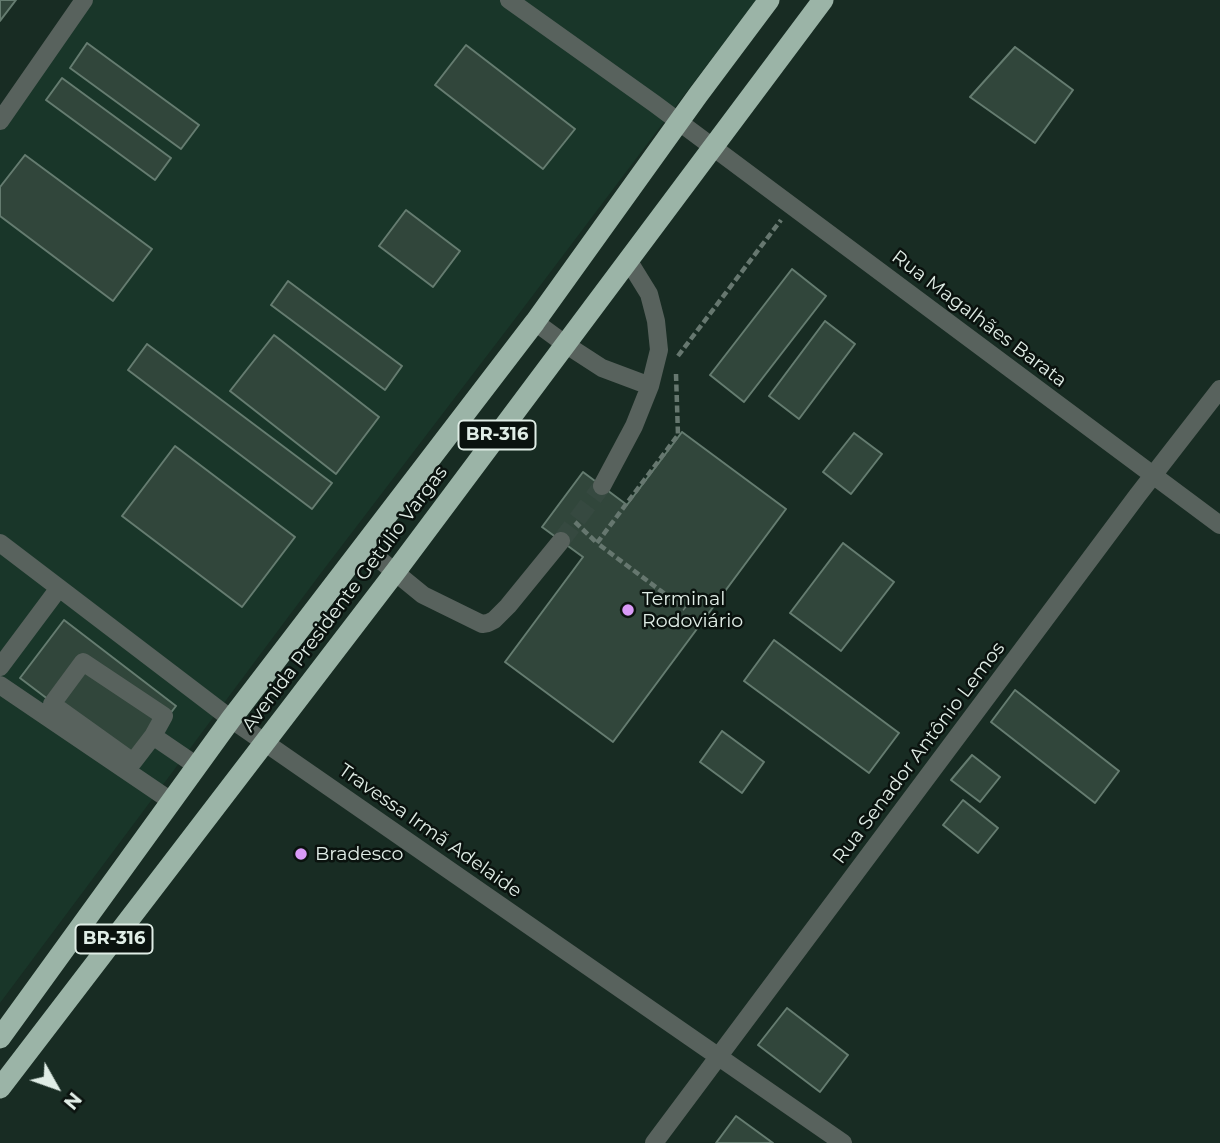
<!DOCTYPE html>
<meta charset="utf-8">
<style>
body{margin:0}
#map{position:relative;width:1220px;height:1143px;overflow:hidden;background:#182c23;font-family:Montserrat,sans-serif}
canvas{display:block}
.north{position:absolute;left:21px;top:1052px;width:70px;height:70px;-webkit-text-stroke:5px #0a120e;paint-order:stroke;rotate:130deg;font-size:19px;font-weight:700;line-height:28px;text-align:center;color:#e0ede6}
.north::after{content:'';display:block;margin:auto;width:24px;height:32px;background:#e0ede6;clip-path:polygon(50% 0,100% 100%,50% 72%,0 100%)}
</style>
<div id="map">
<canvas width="1220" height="1143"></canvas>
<div class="north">N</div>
</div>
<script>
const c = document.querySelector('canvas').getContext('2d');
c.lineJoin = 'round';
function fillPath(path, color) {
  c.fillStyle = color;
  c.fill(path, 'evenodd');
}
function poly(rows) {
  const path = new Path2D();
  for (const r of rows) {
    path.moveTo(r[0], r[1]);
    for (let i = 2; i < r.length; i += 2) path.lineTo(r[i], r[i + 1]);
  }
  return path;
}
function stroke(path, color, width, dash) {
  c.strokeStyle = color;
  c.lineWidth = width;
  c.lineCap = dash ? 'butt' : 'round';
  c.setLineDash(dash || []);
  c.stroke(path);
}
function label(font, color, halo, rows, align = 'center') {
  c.font = font + ' Montserrat,sans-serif';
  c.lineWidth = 5;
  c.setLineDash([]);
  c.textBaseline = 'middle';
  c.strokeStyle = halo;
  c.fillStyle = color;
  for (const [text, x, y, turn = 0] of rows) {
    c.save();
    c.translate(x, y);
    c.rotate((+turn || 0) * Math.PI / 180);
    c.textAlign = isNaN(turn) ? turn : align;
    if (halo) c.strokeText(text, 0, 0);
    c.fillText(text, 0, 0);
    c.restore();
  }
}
const built = poly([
 [85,0,756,0,518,315,321,573,0,1003,0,122]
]);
const building = poly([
 [0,0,16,0,0,21,0,0],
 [87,43,199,125,181,149,70,68,87,43],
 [466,45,575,129,543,169,435,85,466,45],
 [1015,47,1073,90,1035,143,970,97,1015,47],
 [62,78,171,158,155,180,46,100,62,78],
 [25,155,152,249,113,301,0,216,0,187,25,155],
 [406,210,460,251,433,287,379,246,406,210],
 [792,269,826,296,744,402,710,375,792,269],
 [288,281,402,366,385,390,271,305,288,281],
 [825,321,855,344,799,419,769,396,825,321],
 [274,335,379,417,336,474,230,391,274,335],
 [147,344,332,483,312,509,128,370,147,344],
 [682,432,786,509,613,742,505,662,583,557,542,527,583,472,627,505,682,432],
 [854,433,882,454,851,494,823,472,854,433],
 [175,446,295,537,242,607,122,516,175,446],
 [843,543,894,582,841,651,790,613,843,543],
 [64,620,176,706,132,763,20,678,64,620],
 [774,640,899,733,869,773,744,681,774,640],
 [1015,690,1119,771,1095,803,991,722,1015,690],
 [722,731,764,762,742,793,700,762,722,731],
 [972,755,1000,777,980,802,951,780,972,755],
 [963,800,998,828,978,853,943,825,963,800],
 [787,1008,848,1055,820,1092,758,1045,787,1008],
 [736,1116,773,1143,716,1143,736,1116]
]);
const minorTunnel = poly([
 [561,541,602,486]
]);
const path = poly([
 [678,356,781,220],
 [676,374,678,435,597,543,685,609],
 [575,522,597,543]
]);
const minor = poly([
 [509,0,655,104,1220,525],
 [0,121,84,0],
 [535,322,565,344,602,368,650,386],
 [602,486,634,426,650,386,659,350,656,321,649,294,628,260],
 [0,543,231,719,843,1143],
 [363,546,423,595,482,624,488,623,494,620,508,606,561,541],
 [0,667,59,588],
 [0,685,171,801],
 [153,736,133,762,52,704,83,662,164,716,153,736,197,766],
 [654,1143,1137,496,1220,389]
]);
const highway = poly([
 [0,1038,231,719,535,322,698,95,769,0],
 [0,1088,396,571,823,0]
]);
const markers = [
 [628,610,7,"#d99af7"],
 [301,854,7,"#d99af7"]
];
const shields = [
 [497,435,77],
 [114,939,77]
];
const shieldNames = [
 ["BR-316",497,435],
 ["BR-316",114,939]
];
const streetNames = [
 ["Rua Magalhães Barata",979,319,37],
 ["Avenida Presidente Getúlio Vargas",345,599,-53],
 ["Rua Senador Antônio Lemos",919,753,-53],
 ["Travessa Irmã Adelaide",430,831,35]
];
const poiNames = [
 ["Terminal",642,599],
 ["Rodoviário",642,621],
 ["Bradesco",315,854]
];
fillPath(built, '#193629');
fillPath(building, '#31463b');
stroke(building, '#657c70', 2);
stroke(minorTunnel, '#364940', 18, [18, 9]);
stroke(path, '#66776f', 4.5, [7, 3.5]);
stroke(minor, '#58625d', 18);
stroke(highway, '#9bb4a7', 21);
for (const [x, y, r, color] of markers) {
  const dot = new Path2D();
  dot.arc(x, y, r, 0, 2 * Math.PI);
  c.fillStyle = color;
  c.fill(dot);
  stroke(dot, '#0a120e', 2.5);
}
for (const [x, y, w] of shields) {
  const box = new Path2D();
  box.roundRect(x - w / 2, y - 14.5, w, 29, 5);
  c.fillStyle = '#0a120e';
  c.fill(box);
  stroke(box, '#e0ede6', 2);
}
label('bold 18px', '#e0ede6', null, shieldNames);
label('19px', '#e0ede6', '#0a120e', streetNames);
label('19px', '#e0ede6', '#0a120e', poiNames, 'left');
</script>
